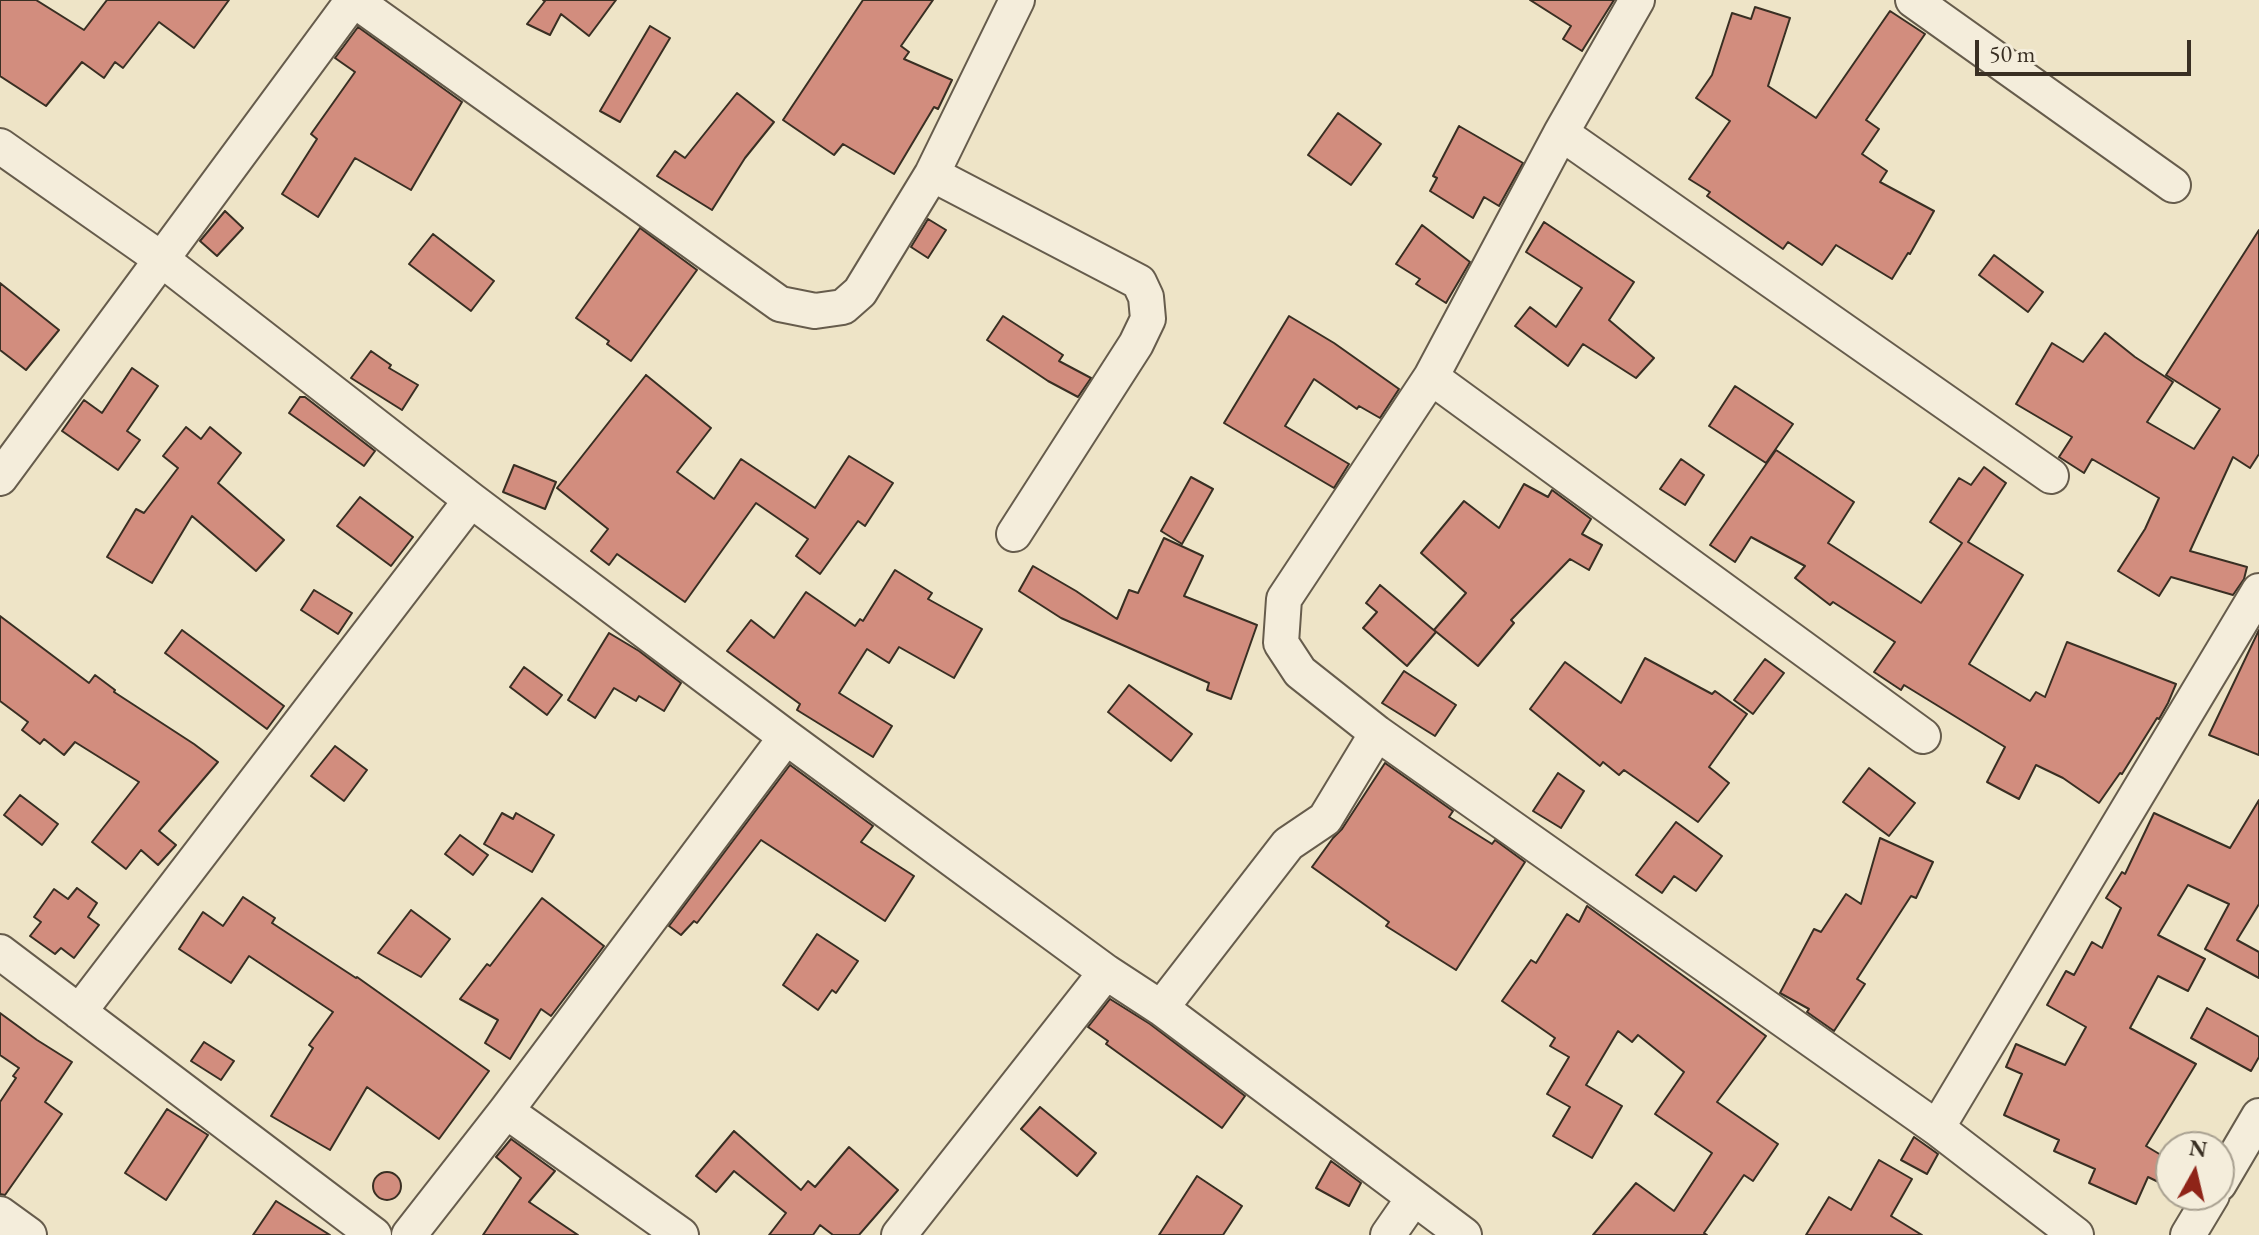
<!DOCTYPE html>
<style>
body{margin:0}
#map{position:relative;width:2259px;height:1235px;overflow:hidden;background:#eee4c7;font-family:"EB Garamond",serif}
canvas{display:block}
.north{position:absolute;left:2155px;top:1131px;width:80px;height:80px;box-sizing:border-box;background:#f4eddb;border:2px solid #a9a191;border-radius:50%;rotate:8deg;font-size:22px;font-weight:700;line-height:32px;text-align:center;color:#392f23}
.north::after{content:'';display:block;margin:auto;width:28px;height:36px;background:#8f2418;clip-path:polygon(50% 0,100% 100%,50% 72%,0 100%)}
.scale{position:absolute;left:1975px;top:40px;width:216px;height:36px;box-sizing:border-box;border:4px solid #392f23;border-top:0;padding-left:10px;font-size:24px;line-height:28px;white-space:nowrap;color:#392f23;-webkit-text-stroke:6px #f4eddb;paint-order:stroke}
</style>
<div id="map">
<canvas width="2259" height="1235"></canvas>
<div class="north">N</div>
<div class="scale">50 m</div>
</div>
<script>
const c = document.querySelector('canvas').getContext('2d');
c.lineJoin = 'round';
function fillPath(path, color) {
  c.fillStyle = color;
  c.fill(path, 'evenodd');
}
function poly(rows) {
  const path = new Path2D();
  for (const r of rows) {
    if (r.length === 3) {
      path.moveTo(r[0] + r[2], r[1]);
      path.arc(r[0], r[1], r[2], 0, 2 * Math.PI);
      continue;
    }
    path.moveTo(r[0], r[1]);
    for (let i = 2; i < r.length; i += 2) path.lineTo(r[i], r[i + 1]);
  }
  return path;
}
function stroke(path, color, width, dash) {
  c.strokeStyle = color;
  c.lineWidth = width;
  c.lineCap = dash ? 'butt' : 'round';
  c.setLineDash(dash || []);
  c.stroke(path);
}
const building = poly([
 [0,0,36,0,84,30,107,0,229,0,194,48,159,22,123,68,115,62,104,78,82,62,46,106,0,76,0,0],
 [543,0,616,0,589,36,561,14,550,35,527,24,545,1,543,0],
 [863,0,933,0,901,46,909,52,904,59,952,80,938,109,934,107,894,174,843,144,834,155,783,120,863,0],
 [1530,0,1614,0,1582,51,1563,39,1571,26,1530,0],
 [1755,7,1790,18,1768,86,1816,118,1890,11,1925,34,1866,120,1879,129,1862,154,1887,171,1880,182,1934,211,1910,254,1908,253,1892,279,1836,245,1822,265,1788,242,1783,249,1707,196,1710,192,1689,179,1730,121,1696,98,1712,75,1732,13,1751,19,1755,7],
 [650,26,670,38,620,122,600,111,650,26],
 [358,27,462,102,411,190,355,158,318,217,282,194,317,139,311,134,355,72,335,58,358,27],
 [737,93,774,122,745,158,712,210,657,176,675,151,685,158,737,93],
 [1338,113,1381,144,1351,185,1308,155,1338,113],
 [1459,126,1523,163,1499,206,1484,197,1473,218,1430,191,1437,178,1433,176,1459,126],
 [225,211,243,228,217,256,200,241,225,211],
 [928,219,946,230,928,258,911,247,928,219],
 [1544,222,1634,282,1609,320,1654,358,1636,378,1583,344,1568,366,1515,326,1530,307,1556,327,1582,288,1526,252,1544,222],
 [1422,225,1470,262,1446,303,1416,284,1420,279,1396,264,1422,225],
 [640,228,697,270,631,361,607,344,609,341,576,318,640,228],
 [2259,230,2259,454,2250,468,2233,457,2190,551,2247,567,2244,579,2233,595,2171,577,2159,596,2118,571,2145,529,2159,498,2092,459,2084,473,2059,457,2072,437,2016,404,2052,343,2083,362,2105,333,2135,357,2173,382,2147,422,2194,449,2220,409,2166,375,2259,230],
 [433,234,494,281,471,311,409,264,433,234],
 [1994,255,2043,292,2028,312,1979,275,1994,255],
 [0,283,59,330,26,370,0,350,0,283],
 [1003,316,1063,355,1059,361,1091,378,1078,397,1048,381,987,340,1003,316],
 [1289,316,1334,343,1399,389,1380,418,1359,406,1357,409,1314,379,1285,426,1349,464,1334,488,1224,423,1289,316],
 [371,351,391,365,389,368,418,385,402,410,351,378,371,351],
 [132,368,158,386,127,431,140,440,118,470,62,431,84,400,102,413,132,368],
 [646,375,711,428,677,472,714,499,741,459,815,508,849,456,893,483,865,526,858,521,820,574,796,556,808,539,756,503,685,602,617,554,609,565,591,551,608,529,557,488,646,375],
 [1735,386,1793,424,1766,463,1709,426,1735,386],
 [300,397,305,397,375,451,364,466,289,413,300,397],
 [186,427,201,439,210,427,241,453,218,483,284,540,256,571,192,516,152,583,107,557,136,509,144,513,178,468,163,456,186,427],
 [1776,450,1854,502,1828,543,1921,603,1962,543,1930,522,1959,478,1971,485,1984,467,2006,483,1968,542,2023,575,1969,664,2030,701,2036,692,2045,697,2067,642,2176,684,2168,703,2159,719,2157,718,2122,774,2120,773,2099,803,2063,778,2036,765,2019,799,1987,782,2005,747,1904,685,1901,690,1874,672,1895,642,1833,602,1830,605,1795,578,1805,566,1751,537,1735,562,1710,545,1776,450],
 [1681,459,1704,475,1685,505,1660,489,1681,459],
 [514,465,556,482,545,509,503,492,514,465],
 [1191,477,1213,489,1182,544,1161,531,1191,477],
 [1524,484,1548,497,1552,490,1591,519,1582,534,1602,545,1589,570,1570,559,1511,620,1514,623,1478,666,1434,630,1466,593,1421,553,1464,501,1499,528,1524,484],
 [360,497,413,537,391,566,337,526,360,497],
 [1164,538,1203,556,1184,596,1257,625,1231,699,1207,690,1209,683,1061,618,1019,591,1033,566,1076,591,1117,619,1129,590,1138,593,1164,538],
 [895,570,932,593,928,599,982,629,954,678,899,647,889,663,867,649,839,693,892,726,873,757,797,710,800,704,727,651,751,620,774,638,806,592,855,626,860,619,863,621,895,570],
 [1380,585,1436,632,1407,666,1363,628,1377,612,1366,603,1380,585],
 [314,590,352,613,338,634,301,610,314,590],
 [0,616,89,683,95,675,115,690,114,692,194,744,218,762,159,831,176,845,158,865,141,850,126,869,92,842,139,782,75,742,64,755,44,739,40,744,22,730,28,722,0,701,0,616],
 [182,630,284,706,267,729,165,653,182,630],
 [2259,630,2259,755,2209,735,2259,630],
 [609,633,639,651,681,683,664,711,639,696,636,701,614,688,595,718,568,700,609,633],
 [1645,658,1712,694,1715,691,1747,714,1709,767,1729,783,1698,822,1624,770,1619,775,1603,762,1600,766,1530,709,1565,662,1621,703,1645,658],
 [1765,659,1784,673,1753,714,1734,700,1765,659],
 [524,667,562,695,547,715,510,687,524,667],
 [1404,671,1456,705,1435,736,1382,703,1404,671],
 [1129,685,1192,734,1171,761,1108,712,1129,685],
 [335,746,367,770,344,801,311,776,335,746],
 [1385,763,1453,811,1449,817,1492,844,1495,840,1525,862,1456,970,1386,926,1389,922,1312,867,1333,838,1342,829,1385,763],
 [790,765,873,826,861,842,914,876,885,921,761,840,697,923,694,921,681,935,669,926,790,765],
 [1869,768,1915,803,1889,836,1843,802,1869,768],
 [1558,773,1584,791,1561,828,1533,811,1558,773],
 [20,795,58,824,42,845,4,815,20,795],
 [2259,800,2259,904,2237,940,2259,952,2259,978,2205,949,2229,904,2188,885,2158,935,2205,959,2188,991,2158,976,2130,1028,2196,1064,2146,1146,2171,1161,2171,1188,2148,1177,2136,1204,2089,1183,2095,1169,2054,1151,2059,1140,2004,1115,2022,1074,2006,1067,2016,1044,2065,1065,2086,1027,2047,1005,2066,971,2074,975,2092,942,2102,948,2121,908,2106,898,2122,872,2125,874,2154,813,2230,848,2259,800],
 [502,813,513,819,516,813,554,835,532,872,484,844,502,813],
 [1676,822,1722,856,1696,891,1674,876,1662,893,1636,875,1676,822],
 [460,835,488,855,473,875,445,854,460,835],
 [1880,838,1933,862,1916,898,1911,896,1857,979,1865,984,1834,1031,1807,1012,1809,1009,1780,993,1814,929,1821,932,1846,894,1861,904,1880,838],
 [77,888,97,903,88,917,99,925,74,958,61,948,55,954,30,936,41,922,34,917,54,889,68,899,77,888],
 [243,897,275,918,272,923,356,978,357,977,489,1071,439,1139,367,1087,330,1150,271,1116,313,1048,309,1045,333,1012,249,956,231,983,179,949,203,912,223,926,243,897],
 [542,898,604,946,551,1016,541,1009,510,1059,485,1043,498,1020,460,999,487,964,490,966,542,898],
 [1587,906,1766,1036,1717,1102,1778,1144,1753,1181,1744,1175,1704,1233,1707,1235,1593,1235,1636,1183,1674,1211,1712,1153,1655,1114,1684,1072,1638,1035,1632,1042,1618,1031,1586,1085,1622,1106,1592,1158,1553,1136,1570,1107,1547,1094,1569,1057,1550,1046,1555,1038,1502,1001,1531,960,1536,963,1567,914,1579,922,1587,906],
 [411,910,450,939,421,977,378,953,411,910],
 [817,934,858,961,836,993,832,990,818,1010,783,985,817,934],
 [1110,999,1150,1024,1245,1096,1222,1128,1106,1044,1108,1041,1088,1027,1110,999],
 [2207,1008,2259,1037,2259,1057,2251,1071,2191,1038,2207,1008],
 [0,1013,37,1040,72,1062,45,1102,62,1114,5,1195,0,1194,0,1102,16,1078,13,1076,19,1068,0,1055,0,1013],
 [204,1042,234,1061,221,1080,191,1061,204,1042],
 [1040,1107,1096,1153,1077,1176,1021,1129,1040,1107],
 [167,1109,208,1135,166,1200,125,1173,167,1109],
 [734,1131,801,1190,808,1181,815,1187,849,1147,898,1190,859,1235,833,1235,820,1225,813,1235,769,1235,786,1213,734,1171,716,1192,696,1176,734,1131],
 [1914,1137,1938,1154,1927,1174,1901,1160,1914,1137],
 [511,1139,555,1171,529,1202,578,1235,483,1235,521,1178,496,1157,511,1139],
 [1879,1160,1912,1179,1891,1216,1922,1235,1806,1235,1829,1197,1851,1210,1879,1160],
 [1331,1161,1361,1183,1349,1206,1316,1188,1331,1161],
 [387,1186,14],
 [1197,1176,1242,1206,1223,1235,1159,1235,1197,1176],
 [276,1201,330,1235,253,1235,276,1201]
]);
const minor = poly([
 [354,0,780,304,815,311,843,307,860,292,932,174,1017,0],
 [1637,0,1561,133,1431,377,1284,599,1281,643,1300,672,1377,733,1937,1128,2076,1235],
 [1913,0,2173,185],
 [1561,133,2051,476],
 [0,146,161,259,471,500,786,737,1106,972,1161,1008,1464,1235],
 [932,174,1139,282,1146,297,1148,319,1136,344,1014,534],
 [1431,377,1923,736],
 [0,478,353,0],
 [0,952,374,1235],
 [1161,1008,1288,844,1325,819,1377,733],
 [79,1012,471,500],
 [506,1111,681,1235],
 [1937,1128,2259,591],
 [2219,1184,2259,1116],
 [0,1214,29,1235],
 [409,1235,506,1111,786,737],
 [899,1235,1106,972],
 [1388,1235,1413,1199],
 [2188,1235,2212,1195]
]);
fillPath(building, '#d28d7e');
stroke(building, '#392f23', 2);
stroke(minor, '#665c4c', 38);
stroke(minor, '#f4eddb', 34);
</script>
